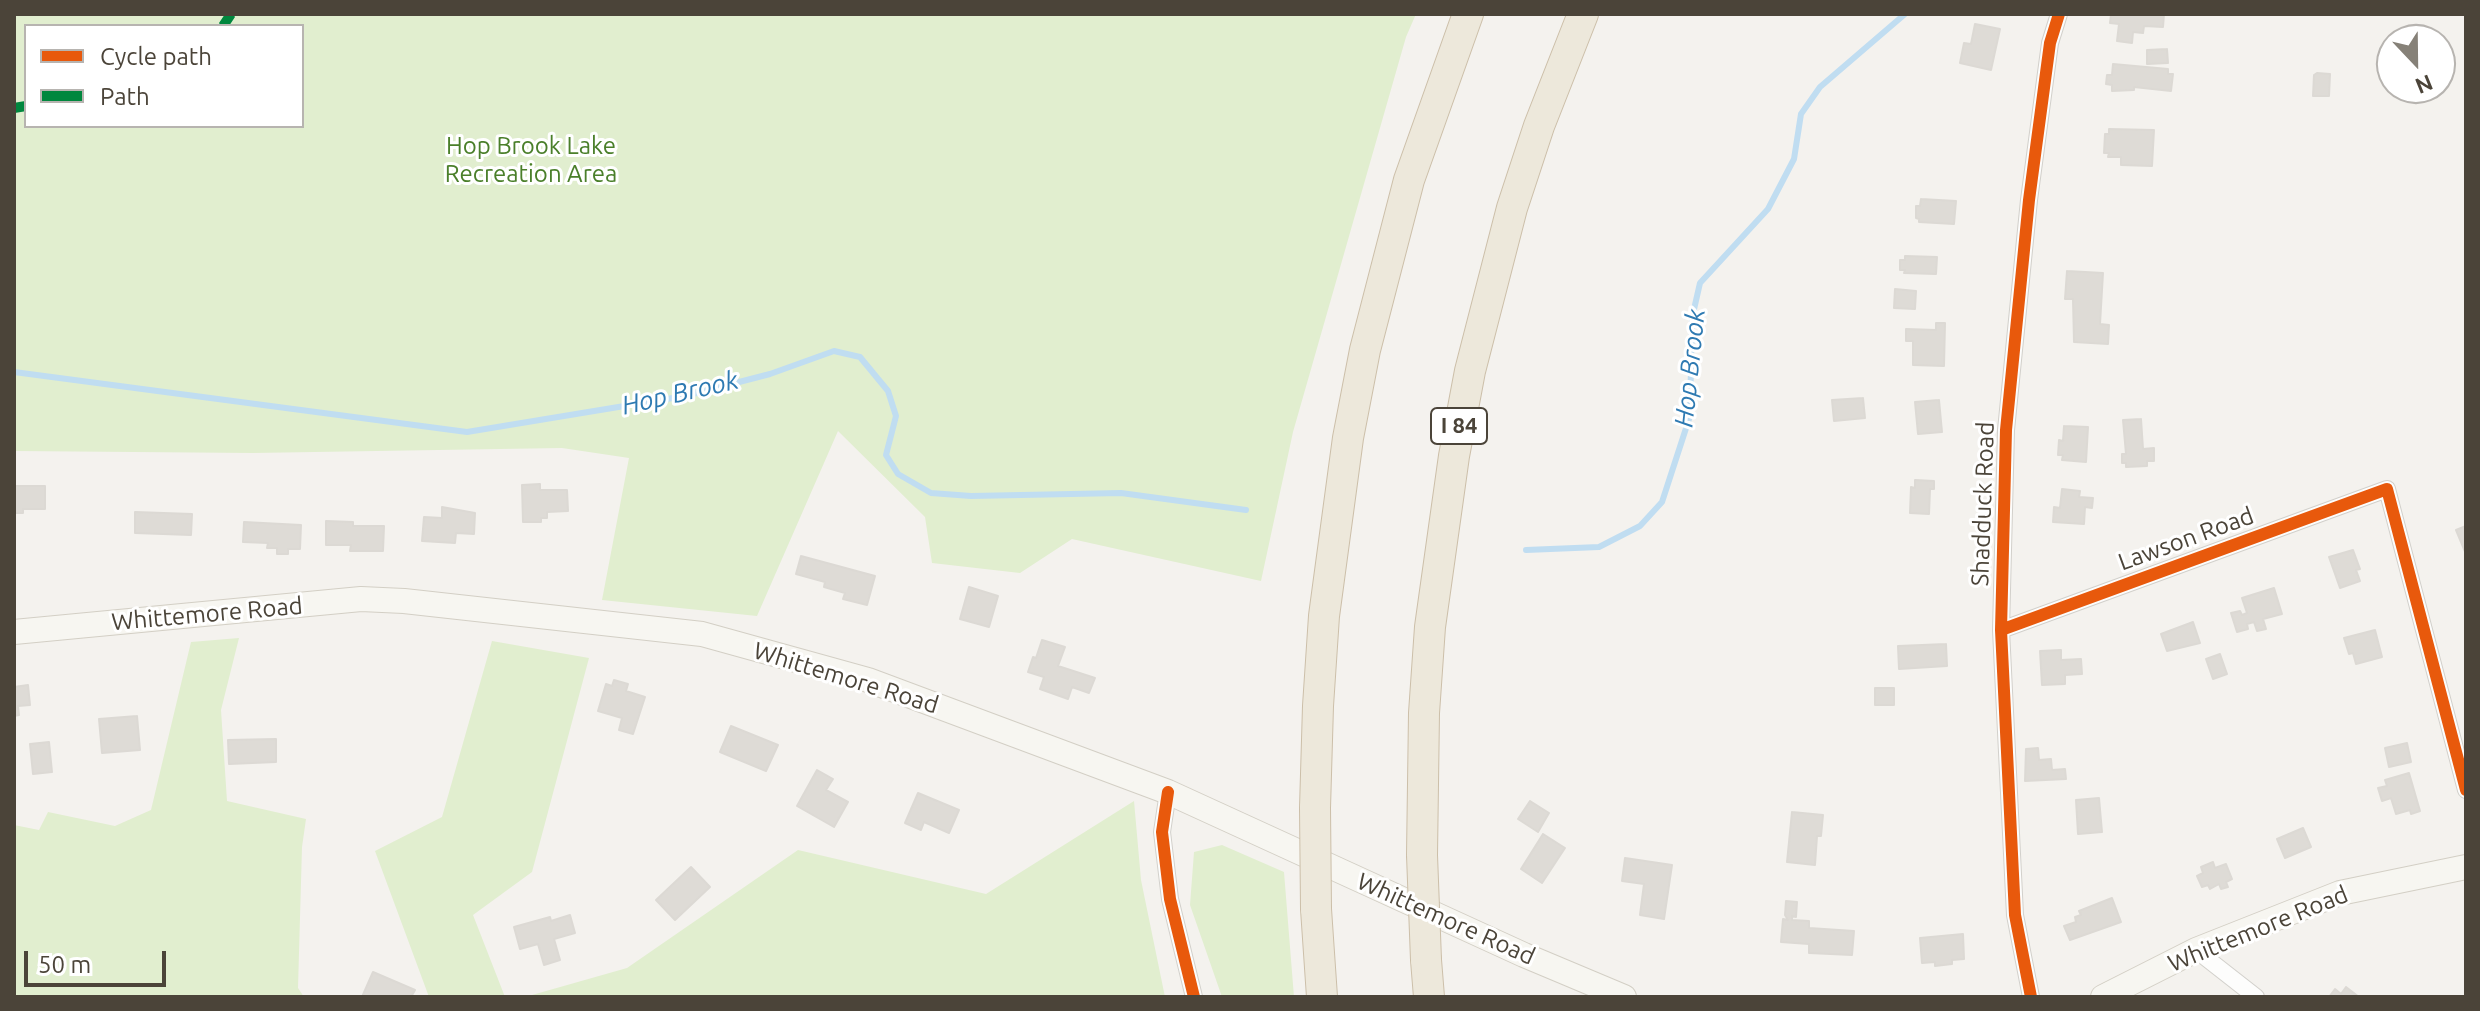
<!DOCTYPE html>
<style>
body{margin:0}
#map{position:relative;width:2480px;height:1011px;overflow:hidden;background:#f4f2ee;font-family:Ubuntu,sans-serif}
canvas{display:block}
.frame{position:absolute;inset:0;border:16px solid #4b4439;pointer-events:none}
.legend{position:absolute;left:24px;top:24px;width:280px;height:104px;box-sizing:border-box;background:#fff;border:2px solid #b7b4b0;margin:0;padding:10px 14px;list-style:none;font-size:24px;color:#4b4439}
.legend li{display:flex;align-items:center;gap:16px;height:40px}
.legend b{width:40px;border:2px solid #b7b4b0}
.north{position:absolute;left:2376px;top:24px;width:80px;height:80px;box-sizing:border-box;background:#fff;border:2px solid #b7b4b0;border-radius:50%;rotate:158deg;font-size:22px;font-weight:700;line-height:32px;text-align:center;color:#4b4439}
.north::after{content:'';display:block;margin:auto;width:28px;height:36px;background:#868178;clip-path:polygon(50% 0,100% 100%,50% 72%,0 100%)}
.scale{position:absolute;left:24px;top:951px;width:142px;height:36px;box-sizing:border-box;border:4px solid #4b4439;border-top:0;padding-left:10px;font-size:24px;line-height:28px;white-space:nowrap;color:#4b4439;-webkit-text-stroke:6px #fff;paint-order:stroke}
</style>
<div id="map">
<canvas width="2480" height="1011"></canvas>
<div class="frame"></div>
<ul class="legend">
<li><b style="height:10px;background:#e8590c"></b>Cycle path</li>
<li><b style="height:10px;background:#00873e"></b>Path</li>
</ul>
<div class="north">N</div>
<div class="scale">50 m</div>
</div>
<script>
const c = document.querySelector('canvas').getContext('2d');
c.lineJoin = 'round';
function fillPath(path, color) {
  c.fillStyle = color;
  c.fill(path, 'evenodd');
}
function poly(rows) {
  const path = new Path2D();
  for (const r of rows) {
    path.moveTo(r[0], r[1]);
    for (let i = 2; i < r.length; i += 2) path.lineTo(r[i], r[i + 1]);
  }
  return path;
}
function stroke(path, color, width, dash) {
  c.strokeStyle = color;
  c.lineWidth = width;
  c.lineCap = dash ? 'butt' : 'round';
  c.setLineDash(dash || []);
  c.stroke(path);
}
function label(font, color, halo, rows, align = 'center') {
  c.font = font + ' Ubuntu,sans-serif';
  c.lineWidth = 6;
  c.setLineDash([]);
  c.textBaseline = 'middle';
  c.strokeStyle = halo;
  c.fillStyle = color;
  for (const [text, x, y, turn = 0] of rows) {
    c.save();
    c.translate(x, y);
    c.rotate((+turn || 0) * Math.PI / 180);
    c.textAlign = isNaN(turn) ? turn : align;
    if (halo) c.strokeText(text, 0, 0);
    c.fillText(text, 0, 0);
    c.restore();
  }
}
const green = poly([
 [14,14,1416,14,1406,37,1293,432,1261,581,1072,539,1020,573,932,563,925,517,838,431,757,616,602,600,629,458,562,448,253,453,14,451],
 [302,26,302,126,26,126,26,26],
 [239,638,221,710,227,801,306,819,302,847,298,988,304,997,14,997,14,825,39,830,48,812,115,826,151,810,191,642],
 [492,641,589,658,532,872,473,915,505,997,429,997,375,851,442,817],
 [1134,801,1141,880,1165,997,525,997,627,968,798,850,986,894],
 [1222,845,1284,872,1294,997,1222,997,1190,905,1194,852]
]);
const stream = poly([
 [14,372,467,432,685,396,770,374,834,351,860,357,888,391,896,416,886,455,898,474,931,493,971,496,1121,493,1246,510],
 [1526,550,1599,547,1640,526,1662,502,1690,416,1692,318,1700,283,1768,209,1794,159,1801,114,1820,87,1905,14]
]);
const building = poly([
 [2111,14,2164,14,2163,27,2144,26,2143,33,2133,32,2132,43,2117,41,2119,24,2110,23,2111,14],
 [1975,24,2000,29,1991,70,1960,63,1964,43,1971,44,1975,24],
 [2167,49,2168,63,2147,64,2147,50,2167,49],
 [2113,64,2168,69,2168,74,2173,74,2171,91,2134,87,2134,90,2112,91,2112,85,2106,84,2107,75,2112,75,2113,64],
 [2317,73,2330,74,2329,96,2313,96,2314,75,2317,73],
 [2109,129,2154,130,2152,166,2121,165,2121,157,2108,157,2109,153,2104,153,2105,134,2109,134,2109,129],
 [1921,199,1956,201,1954,224,1919,222,1919,219,1916,218,1916,206,1920,206,1921,199],
 [1905,256,1937,257,1936,274,1904,273,1905,270,1900,270,1900,260,1905,260,1905,256],
 [2067,271,2103,273,2100,324,2109,325,2108,344,2074,342,2073,299,2065,299,2067,271],
 [1895,289,1916,291,1915,309,1894,308,1895,289],
 [1936,323,1945,323,1944,366,1913,365,1913,341,1906,341,1906,329,1936,330,1936,323],
 [1863,398,1865,418,1834,421,1832,400,1863,398],
 [1939,400,1942,432,1918,434,1915,402,1939,400],
 [2141,419,2143,449,2154,448,2154,461,2147,461,2147,466,2126,467,2126,463,2122,463,2122,454,2126,454,2123,420,2141,419],
 [2064,426,2088,427,2086,462,2062,460,2063,455,2058,455,2059,440,2063,441,2064,426],
 [1915,480,1934,481,1934,489,1930,489,1929,514,1910,513,1911,487,1915,488,1915,480],
 [540,484,540,490,567,490,568,511,547,512,547,518,541,518,541,522,523,522,522,485,540,484],
 [14,486,45,486,45,509,23,509,23,513,14,513,14,486],
 [2062,489,2080,491,2079,497,2093,498,2092,508,2085,507,2084,524,2053,522,2054,507,2060,508,2062,489],
 [442,507,475,513,474,534,456,533,455,543,422,541,424,517,442,518,442,507],
 [135,512,192,514,191,535,135,533,135,512],
 [326,521,353,522,353,526,384,526,383,551,350,551,351,545,326,545,326,521],
 [244,522,301,525,300,549,288,549,288,554,277,554,277,548,267,548,268,543,243,542,244,522],
 [2466,526,2466,554,2456,530,2466,526],
 [2353,550,2360,569,2356,570,2360,581,2340,588,2329,557,2353,550],
 [801,556,875,576,867,605,843,599,845,593,824,587,825,582,796,574,801,556],
 [969,587,998,596,989,627,960,619,969,587],
 [2274,588,2282,614,2263,619,2266,629,2257,631,2254,622,2247,624,2248,629,2237,632,2231,613,2240,611,2242,615,2247,613,2242,598,2274,588],
 [2193,622,2200,643,2167,651,2161,634,2193,622],
 [2375,630,2382,657,2356,664,2353,653,2349,654,2344,638,2375,630],
 [1042,640,1065,647,1058,666,1095,678,1089,693,1072,687,1068,699,1040,689,1044,677,1028,672,1033,657,1036,658,1042,640],
 [1946,644,1947,666,1899,669,1898,646,1946,644],
 [2061,650,2061,660,2081,659,2082,674,2065,675,2065,684,2042,685,2040,651,2061,650],
 [2220,654,2227,674,2213,679,2206,659,2220,654],
 [614,680,628,684,626,691,645,697,633,734,619,730,622,718,598,711,606,684,612,686,614,680],
 [28,685,30,705,18,706,19,715,14,716,14,687,28,685],
 [1875,688,1894,688,1894,705,1875,705,1875,688],
 [137,716,140,750,102,753,99,719,137,716],
 [731,726,778,745,766,771,720,752,731,726],
 [276,739,276,762,229,764,228,740,276,739],
 [49,742,52,772,33,774,30,744,49,742],
 [2407,743,2411,762,2389,767,2385,748,2407,743],
 [2038,748,2039,760,2051,759,2052,770,2065,769,2066,779,2025,781,2026,749,2038,748],
 [817,770,833,779,826,790,848,802,834,827,797,806,817,770],
 [2409,773,2420,811,2411,814,2410,810,2396,814,2391,798,2382,801,2378,788,2387,786,2385,780,2409,773],
 [918,793,959,810,949,833,924,822,921,830,905,823,918,793],
 [2099,798,2102,832,2078,834,2076,800,2099,798],
 [1530,801,1549,813,1538,832,1518,819,1530,801],
 [1792,812,1823,815,1821,836,1817,836,1815,865,1787,862,1792,812],
 [2303,828,2311,847,2285,858,2277,839,2303,828],
 [1543,834,1565,848,1542,883,1521,869,1543,834],
 [1625,858,1672,865,1664,919,1640,915,1644,884,1622,881,1625,858],
 [2213,862,2215,868,2226,864,2232,879,2226,882,2228,887,2221,889,2219,884,2210,889,2208,885,2202,887,2197,876,2203,873,2201,867,2213,862],
 [691,867,710,887,675,920,656,900,691,867],
 [2112,898,2121,922,2070,940,2064,926,2076,922,2075,917,2081,915,2079,911,2112,898],
 [1786,901,1797,902,1796,917,1792,916,1792,920,1809,921,1809,928,1854,931,1852,955,1809,953,1809,944,1781,942,1783,919,1788,920,1785,915,1786,901],
 [570,915,575,933,554,939,560,960,544,965,538,944,520,949,514,927,550,917,551,921,570,915],
 [1963,934,1964,959,1952,960,1952,964,1935,966,1935,962,1922,963,1920,938,1963,934],
 [373,972,415,990,411,997,362,997,373,972],
 [2346,987,2359,997,2329,997,2335,989,2341,994,2346,987]
]);
const street = poly([
 [2001,630,2387,489,2466,790],
 [1168,792,1162,832,1170,899,1194,997],
 [2196,950,2256,997],
 [2031,997,2015,915,2001,630,2006,430,2029,200,2050,43,2059,14]
]);
const secondary = poly([
 [14,632,361,599,404,601,702,634,868,680,1168,792,1524,955,1624,997],
 [2103,997,2196,950,2340,893,2466,867]
]);
const highway = poly([
 [1315,808,1318,706,1324,616,1348,438,1365,350,1409,180,1468,14],
 [1422,855,1424,713,1430,627,1454,456,1470,371,1512,208,1539,126,1583,14],
 [1316,909,1322,997],
 [1426,960,1429,997]
]);
const highwayBridge = poly([
 [1315,808,1316,909],
 [1422,855,1426,960]
]);
const quiet = poly([
 [223,26,231,14],
 [14,108,26,106]
]);
const cycleway = poly([
 [2001,630,2387,489,2466,790],
 [1168,792,1162,832,1170,899,1194,997],
 [2031,997,2015,915,2001,630,2006,430,2029,200,2050,43,2059,14]
]);
const shields = [
 [1459,426,56]
];
const shieldNames = [
 ["I 84",1459,426]
];
const parkNames = [
 ["Hop Brook Lake",531,146],
 ["Recreation Area",531,174]
];
const streetNames = [
 ["Shadduck Road",1983,504,-88],
 ["Lawson Road",2186,539,-20],
 ["Whittemore Road",207,614,-5],
 ["Whittemore Road",846,678,17],
 ["Whittemore Road",1446,919,24],
 ["Whittemore Road",2258,929,-22]
];
const waterNames = [
 ["Hop Brook",1690,368,-84],
 ["Hop Brook",680,393,-13]
];
fillPath(green, '#e1eecf');
stroke(stream, '#c0ddf1', 6);
fillPath(building, '#dedbd6');
stroke(building, '#dcd9d4', 2);
stroke(street, '#d2d0cb', 18);
stroke(secondary, '#d3cfc5', 26);
stroke(highway, '#ccbfa9', 32);
stroke(street, '#fdfdfc', 16);
stroke(secondary, '#f7f6f1', 24);
stroke(highway, '#ede8db', 30);
stroke(highwayBridge, '#ccbfa9', 32, []);
stroke(highwayBridge, '#ede8db', 30);
stroke(quiet, '#00873e', 10, [20, 10]);
stroke(cycleway, '#e8590c', 12);
for (const [x, y, w] of shields) {
  const box = new Path2D();
  box.roundRect(x - w / 2, y - 18, w, 36, 6);
  c.fillStyle = '#fff';
  c.fill(box);
  stroke(box, '#4b4439', 2);
}
label('bold 22px', '#4b4439', null, shieldNames);
label('24px', '#4a7f2a', '#fff', parkNames);
label('24px', '#4b4439', '#fff', streetNames);
label('italic 26px', '#2e7ab2', '#fff', waterNames);
</script>
